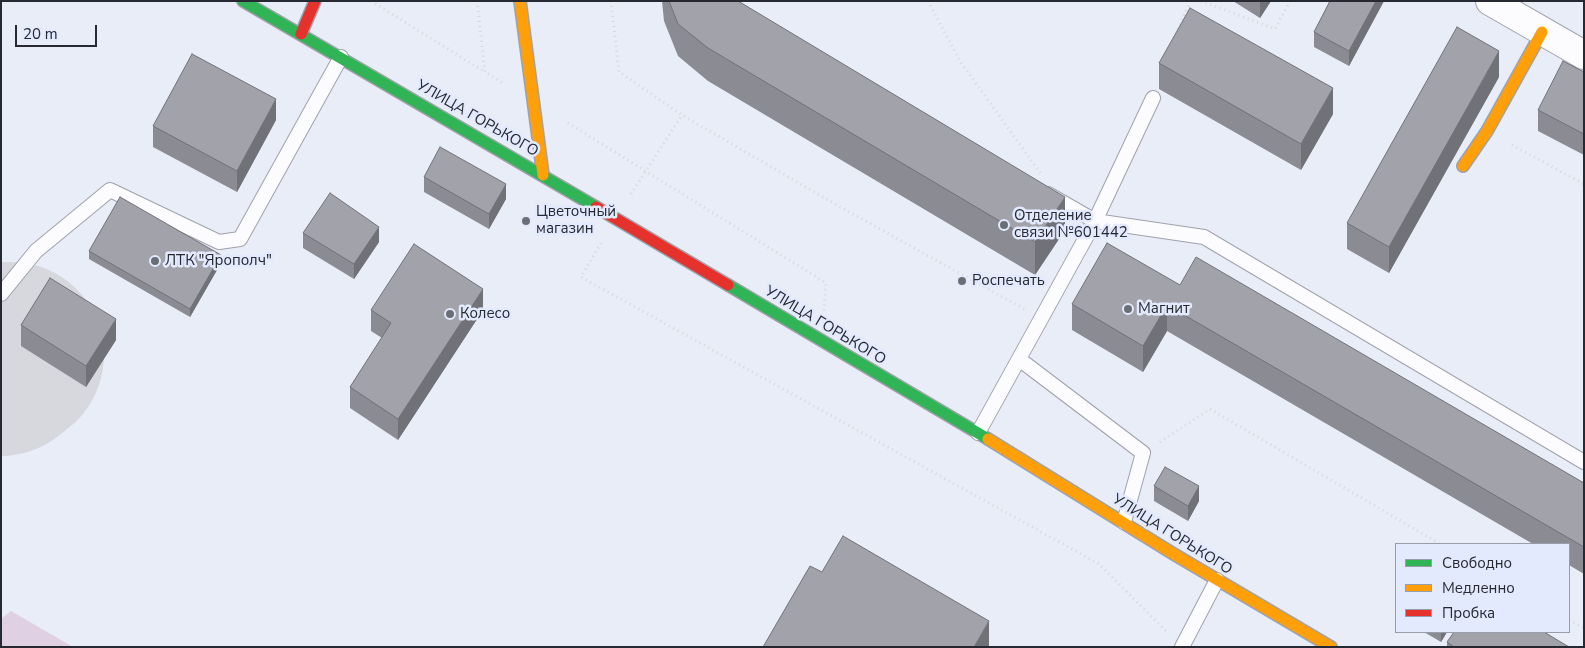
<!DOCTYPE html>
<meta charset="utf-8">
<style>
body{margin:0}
#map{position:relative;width:1585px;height:648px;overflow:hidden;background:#e9edf7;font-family:"Nunito Sans",sans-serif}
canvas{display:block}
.frame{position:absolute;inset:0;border:2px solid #262931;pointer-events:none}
.legend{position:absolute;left:1395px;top:543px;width:175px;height:90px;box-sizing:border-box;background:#e3eafd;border:1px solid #979dab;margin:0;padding:6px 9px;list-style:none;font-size:15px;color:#262931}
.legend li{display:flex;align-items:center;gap:10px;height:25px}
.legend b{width:25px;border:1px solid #979dab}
.scale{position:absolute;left:15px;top:25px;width:82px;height:22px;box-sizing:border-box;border:2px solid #262931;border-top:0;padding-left:6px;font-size:15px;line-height:18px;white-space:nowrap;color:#262931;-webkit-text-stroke:4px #e3eafd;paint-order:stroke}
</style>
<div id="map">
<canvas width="1585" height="648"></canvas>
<div class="frame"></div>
<ul class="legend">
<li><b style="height:6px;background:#30b455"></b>Свободно</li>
<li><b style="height:6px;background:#ff9f0a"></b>Медленно</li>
<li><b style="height:6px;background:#e5322d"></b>Пробка</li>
</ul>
<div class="scale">20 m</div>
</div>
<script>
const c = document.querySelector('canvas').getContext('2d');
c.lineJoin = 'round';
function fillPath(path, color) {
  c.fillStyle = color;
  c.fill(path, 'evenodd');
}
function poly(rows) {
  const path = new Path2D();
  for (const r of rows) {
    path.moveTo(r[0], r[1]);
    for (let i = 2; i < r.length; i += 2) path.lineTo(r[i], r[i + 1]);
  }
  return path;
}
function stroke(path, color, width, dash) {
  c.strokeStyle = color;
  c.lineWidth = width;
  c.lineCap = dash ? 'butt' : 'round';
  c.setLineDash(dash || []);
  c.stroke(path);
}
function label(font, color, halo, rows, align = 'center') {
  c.font = font + ' "Nunito Sans",sans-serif';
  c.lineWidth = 5;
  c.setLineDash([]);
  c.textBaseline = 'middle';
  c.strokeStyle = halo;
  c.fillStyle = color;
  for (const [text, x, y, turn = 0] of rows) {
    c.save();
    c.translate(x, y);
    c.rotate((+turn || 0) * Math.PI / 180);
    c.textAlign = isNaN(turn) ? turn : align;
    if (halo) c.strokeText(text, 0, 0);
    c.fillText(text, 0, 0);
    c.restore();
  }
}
const green = poly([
 [11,611,73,647,1,647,1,619]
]);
const runway = poly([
 [1,363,11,355]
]);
const path = poly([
 [371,1,485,72],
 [477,1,485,72,503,83],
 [611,1,619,72,682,115,835,204,1024,309],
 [928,1,960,61,1041,174],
 [1201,1,1275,29,1290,1],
 [1176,34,1190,1],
 [568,123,826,283,824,311],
 [1512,145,1584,184],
 [631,194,682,115],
 [601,243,581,277,1099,564,1166,631],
 [1160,442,1210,409,1440,544],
 [1569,620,1584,628]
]);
const lane = poly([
 [1048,194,1095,221,1153,98],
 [1,294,36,251,110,190,219,242,240,239,341,57],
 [1019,359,1143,453,1124,522],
 [978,433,1095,221,1204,237,1584,462],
 [1182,647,1217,580]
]);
const street = poly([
 [1490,1,1584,55]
]);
const fast = poly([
 [243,1,596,207],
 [728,285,988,439]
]);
const slow = poly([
 [520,1,543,175],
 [1463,166,1487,131,1542,32],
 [988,439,1172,553,1331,647]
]);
const jam = poly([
 [301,34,315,1],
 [596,207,728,285]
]);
const wall = poly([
 [662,1,738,1,1065,230,1035,275,708,81,678,56,664,21],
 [1233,1,1271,1,1260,18],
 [1330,1,1384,1,1349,66,1314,47,1314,32],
 [1159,63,1333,114,1301,170,1159,89],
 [1584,72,1584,155,1538,131,1538,110],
 [1499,77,1389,273,1347,249,1347,223],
 [276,120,237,192,153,147,153,126],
 [424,177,506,199,489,229,424,192],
 [303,233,379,242,354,279,303,248],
 [89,251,221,263,190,317,89,259],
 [1180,285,1584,483,1584,574,1569,565,1569,544,1533,544,1167,331,1143,372,1072,330,1072,304],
 [371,310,483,310,398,440,350,408,350,387,382,338,371,331],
 [21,325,116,340,86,387,21,346],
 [1154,486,1199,501,1188,521,1154,501],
 [1424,632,1447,632,1441,642],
 [1447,642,1569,647,1447,647]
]);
const shadedWall = poly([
 [1260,1,1271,1,1260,18],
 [1376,1,1384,1,1349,66,1349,51],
 [1499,51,1499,77,1389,273,1389,247],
 [1333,88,1333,114,1301,170,1301,144],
 [276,99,276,120,237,192,237,171],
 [506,184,506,199,489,229,489,214],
 [1065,197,1065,230,1035,275,1035,242],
 [379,227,379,242,354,279,354,264],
 [221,255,221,263,190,317,190,309],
 [483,289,483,310,398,440,398,419],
 [1167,305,1167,331,1143,372,1143,346],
 [116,319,116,340,86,387,86,366],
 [1199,486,1199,501,1188,521,1188,506],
 [989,621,989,647,974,647],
 [1441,632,1447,632,1441,642]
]);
const building = poly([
 [669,1,738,1,1065,197,1035,242,708,48,678,24,669,1],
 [1330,1,1376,1,1349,51,1314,32,1330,1],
 [1190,8,1333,88,1301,144,1159,63,1190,8],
 [1457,27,1499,51,1389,247,1347,223,1457,27],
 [192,54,276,99,237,171,153,126,192,54],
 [1563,61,1584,72,1584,134,1538,110,1563,61],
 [440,147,506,184,489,214,424,177,440,147],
 [330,193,379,227,354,264,303,233,330,193],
 [120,197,221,255,190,309,89,251,120,197],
 [1107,243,1180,285,1196,257,1584,483,1584,547,1167,305,1143,346,1072,304,1107,243],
 [414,244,483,289,398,419,350,387,391,323,371,310,414,244],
 [50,278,116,319,86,366,21,325,50,278],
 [1165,467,1199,486,1188,506,1154,486,1165,467],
 [843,536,989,621,974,647,763,647,810,566,822,572,843,536],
 [1454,632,1544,632,1569,647,1454,647,1447,642,1454,632]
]);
const markers = [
 [526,221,5,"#6a6e76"],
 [1004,225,5,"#6a6e76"],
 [155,261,5,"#6a6e76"],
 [962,281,5,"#6a6e76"],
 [1128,309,5,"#6a6e76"],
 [450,314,5,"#6a6e76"]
];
const streetNames = [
 ["УЛИЦА ГОРЬКОГО",477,119,30],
 ["УЛИЦА ГОРЬКОГО",825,326,31],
 ["УЛИЦА ГОРЬКОГО",1172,535,32]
];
const poiNames = [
 ["Цветочный",536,212],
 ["магазин",536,229],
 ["Отделение",1014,216],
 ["связи №601442",1014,233],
 ["ЛТК \"Ярополч\"",165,261],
 ["Роспечать",972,281],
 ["Магнит",1138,309],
 ["Колесо",460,314]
];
fillPath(green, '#e0d0e4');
stroke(runway, '#d6d8de', 186);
stroke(lane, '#9fa2ab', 16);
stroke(street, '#9fa2ab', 30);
stroke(fast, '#9fa2ab', 14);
stroke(slow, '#9fa2ab', 14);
stroke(jam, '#9fa2ab', 14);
stroke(path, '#d5d7da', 3, [1, 4]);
stroke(lane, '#fcfcfe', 14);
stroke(street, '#fcfcfe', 28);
stroke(fast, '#30b455', 11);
stroke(slow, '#ff9f0a', 11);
stroke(jam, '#e5322d', 11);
fillPath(wall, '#8b8b93');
fillPath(shadedWall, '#717178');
fillPath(building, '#a2a2ab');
stroke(building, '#717178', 1);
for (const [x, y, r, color] of markers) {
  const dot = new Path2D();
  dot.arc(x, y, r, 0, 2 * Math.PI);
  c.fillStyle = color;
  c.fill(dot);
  stroke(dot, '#e3eafd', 2);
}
label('15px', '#262931', '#e3eafd', streetNames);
label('15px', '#262931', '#e3eafd', poiNames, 'left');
</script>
